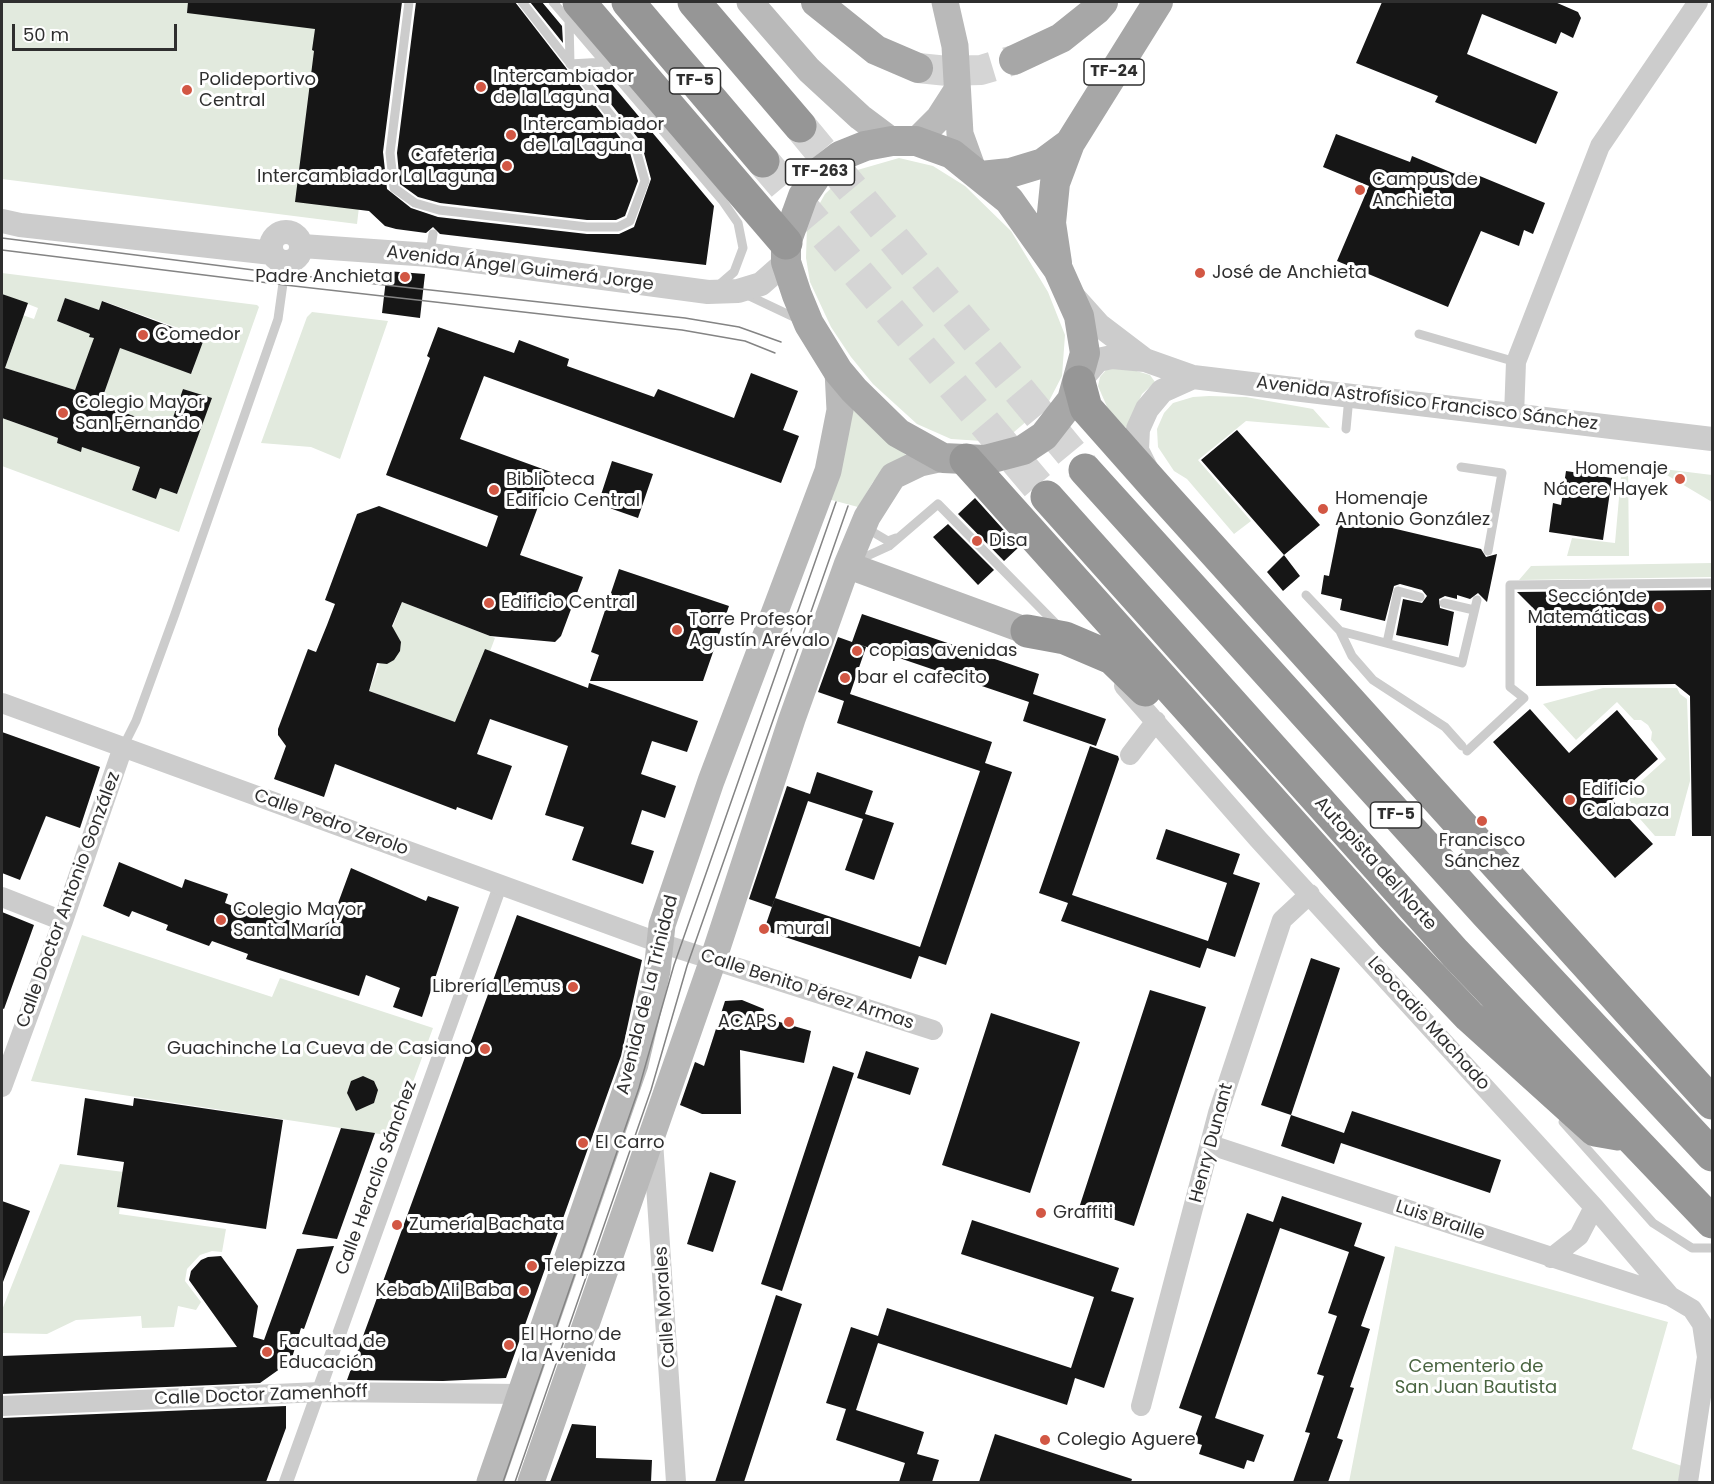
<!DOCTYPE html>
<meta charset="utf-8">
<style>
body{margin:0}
#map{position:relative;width:1714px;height:1484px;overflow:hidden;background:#fff;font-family:Poppins,sans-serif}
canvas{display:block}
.frame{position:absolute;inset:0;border:3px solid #2f2f2f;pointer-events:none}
.scale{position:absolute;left:12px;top:24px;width:165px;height:27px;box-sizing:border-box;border:3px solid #2f2f2f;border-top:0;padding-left:8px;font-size:18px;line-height:21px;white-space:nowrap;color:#2f2f2f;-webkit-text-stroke:4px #fff;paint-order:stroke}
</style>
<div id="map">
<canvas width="1714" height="1484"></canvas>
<div class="frame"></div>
<div class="scale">50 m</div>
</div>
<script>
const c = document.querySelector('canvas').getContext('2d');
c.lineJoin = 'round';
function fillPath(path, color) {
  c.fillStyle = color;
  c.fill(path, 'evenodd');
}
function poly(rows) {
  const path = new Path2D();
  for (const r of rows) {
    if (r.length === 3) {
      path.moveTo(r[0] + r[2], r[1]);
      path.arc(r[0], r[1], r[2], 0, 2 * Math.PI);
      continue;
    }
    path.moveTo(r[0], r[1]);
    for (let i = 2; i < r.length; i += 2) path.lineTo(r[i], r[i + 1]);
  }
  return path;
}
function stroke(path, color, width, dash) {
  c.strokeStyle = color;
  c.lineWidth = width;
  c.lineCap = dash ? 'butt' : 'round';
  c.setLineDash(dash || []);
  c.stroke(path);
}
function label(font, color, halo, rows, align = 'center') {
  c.font = font + ' Poppins,sans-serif';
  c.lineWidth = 6;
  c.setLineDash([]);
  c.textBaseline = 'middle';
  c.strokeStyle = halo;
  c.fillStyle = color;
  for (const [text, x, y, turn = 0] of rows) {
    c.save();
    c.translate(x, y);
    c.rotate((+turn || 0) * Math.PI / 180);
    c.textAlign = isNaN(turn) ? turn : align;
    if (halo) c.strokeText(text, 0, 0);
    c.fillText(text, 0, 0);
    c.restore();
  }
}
const green = poly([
 [2,2,383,2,357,224,2,179],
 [899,158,933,166,965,186,1011,231,1048,292,1065,335,1062,376,1048,403,1014,432,982,441,951,439,917,424,873,384,851,357,831,327,810,282,806,258,807,226,825,194,847,173],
 [2,273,257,305,259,307,179,532,2,466,2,418,58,438,57,443,80,451,82,447,140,467,132,490,156,499,160,488,177,494,211,398,183,389,169,429,112,408,113,403,102,399,114,364,88,355,75,390,5,368,19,329,2,322,2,308,34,319,38,308,2,294],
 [65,298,99,310,103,301,195,334,186,362,194,365,192,373,90,337,90,334,57,321],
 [312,312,388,321,340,459,311,447,261,443,307,317],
 [1123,367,1150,375,1155,382,1142,394,1126,428,1108,409,1098,386,1100,377,1106,370],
 [1209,396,1246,397,1313,409,1330,428,1246,421,1198,460,1251,521,1234,534,1187,479,1174,471,1158,447,1157,429,1164,413,1173,403,1193,397],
 [849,406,876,432,906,455,873,482,858,507,828,499],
 [1622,464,1628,464,1629,556,1567,556,1572,538,1615,543],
 [1655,468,1712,475,1712,502],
 [1712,563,1712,577,1519,580,1531,566],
 [402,602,495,638,484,667,478,666,466,695,463,725,369,691],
 [1603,688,1677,688,1680,694,1687,699,1690,781,1675,836,1655,836,1626,803,1630,799,1627,794,1666,759,1651,740,1652,732,1648,725,1641,720,1634,720,1617,702,1576,740,1543,704],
 [82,935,272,997,280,978,433,1028,393,1136,31,1081],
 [60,1164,124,1172,119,1214,226,1229,222,1252,212,1251,200,1255,187,1269,185,1281,201,1302,196,1310,178,1306,174,1327,142,1328,141,1316,76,1320,47,1334,2,1333,2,1310],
 [1395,1246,1668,1322,1632,1449,1682,1466,1679,1482,1349,1482]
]);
const building = poly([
 [188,2,402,2,383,152,387,189,411,208,438,217,587,234,619,234,634,227,651,179,641,142,584,70,599,69,714,206,706,265,440,234,433,227,426,233,396,229,385,226,369,211,295,202,314,51,312,50,315,29,187,13],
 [416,2,515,2,629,149,638,181,625,216,616,220,587,220,440,203,418,197,400,184,397,153],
 [530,2,542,2,562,26,563,43],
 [1382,2,1555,2,1578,12,1581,18,1573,38,1561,32,1556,44,1482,14,1467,54,1558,92,1536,144,1435,102,1438,96,1356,63],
 [1336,134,1410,162,1412,156,1467,179,1470,172,1545,203,1533,234,1524,230,1519,246,1481,231,1448,307,1337,261,1369,186,1323,167],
 [387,271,425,274,420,318,382,313],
 [2,294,28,303,5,368,75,390,94,338,89,337,90,334,57,321,65,298,99,310,102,301,204,339,191,374,120,348,102,399,113,404,112,408,169,429,183,389,212,398,177,494,160,488,156,499,132,490,140,467,82,447,81,452,57,443,58,438,2,418],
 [438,327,514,353,519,340,569,359,567,366,654,397,658,389,734,418,751,373,798,391,783,430,799,436,781,483,484,376,460,439,551,472,520,555,583,577,561,636,555,642,490,636,402,602,392,626,401,642,400,651,394,660,387,664,377,663,369,691,455,722,485,649,588,688,589,683,698,721,687,752,652,741,641,774,676,786,665,818,642,810,631,844,654,851,643,884,572,860,584,827,545,815,568,746,490,719,477,754,512,766,492,820,457,807,456,810,335,764,324,797,274,779,286,746,278,735,278,729,308,649,316,652,327,625,335,604,325,600,357,514,379,506,487,547,498,516,386,475,430,358,427,356],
 [1237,430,1320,525,1284,555,1201,460],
 [612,461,653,474,638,518,598,504],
 [1566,471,1612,478,1603,540,1549,532,1553,503,1561,505],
 [975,498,1019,547,1004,561,958,514],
 [1341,516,1481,549,1486,557,1497,554,1487,602,1478,593,1470,599,1457,595,1457,599,1445,596,1439,599,1440,608,1454,612,1448,646,1396,635,1403,599,1422,603,1427,596,1422,590,1400,584,1394,586,1385,621,1340,610,1342,599,1321,594,1324,575,1329,576],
 [948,524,994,570,978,585,933,537],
 [1284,555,1300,576,1283,591,1267,572],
 [619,569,729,606,703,681,590,681,599,655,591,652],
 [1713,590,1713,836,1692,836,1690,696,1675,684,1536,686,1536,611,1517,592],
 [862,614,1039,674,1033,694,1106,719,1096,746,1023,721,1029,702,852,642],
 [838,637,866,647,850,694,992,742,985,763,1012,772,946,965,919,956,911,979,764,930,775,898,920,947,980,771,837,723,844,701,818,692],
 [1530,709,1569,753,1617,710,1658,759,1612,800,1653,844,1615,878,1493,742],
 [2,732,100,767,80,828,46,816,20,880,2,873],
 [1090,746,1118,756,1119,759,1072,895,1208,941,1227,883,1156,859,1166,829,1240,854,1233,874,1260,883,1235,957,1207,948,1200,968,1061,921,1068,903,1039,893],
 [817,772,873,791,865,814,894,823,874,880,845,870,863,819,808,801,772,907,749,899,787,786,810,794],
 [119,862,182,888,185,879,228,894,225,903,262,917,264,912,327,933,351,868,426,901,428,896,459,907,422,1017,393,1007,400,988,366,975,359,996,246,959,248,954,212,941,209,946,166,930,168,925,132,911,129,917,103,906],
 [2,912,34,925,4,1009,2,1008],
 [517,915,642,960,621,1056,506,1378,443,1381,347,1380],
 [1311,958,1340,968,1291,1115,1261,1105],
 [1150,990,1206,1007,1134,1226,1079,1208],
 [742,1000,764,1009,762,1017,811,1031,804,1063,740,1050,741,1114,702,1114,680,1105,695,1062,704,1066,725,1001],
 [991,1013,1080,1042,1030,1193,942,1165],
 [866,1051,919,1068,910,1095,857,1078],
 [833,1066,854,1073,782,1291,761,1284],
 [363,1076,374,1081,378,1090,374,1103,356,1111,347,1093,351,1081],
 [85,1098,133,1106,134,1098,283,1120,266,1229,117,1207,124,1162,77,1155],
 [1352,1111,1501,1160,1490,1193,1341,1143,1334,1164,1281,1146,1291,1115,1344,1133],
 [341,1128,375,1133,337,1239,302,1234],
 [710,1172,736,1181,713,1252,687,1244],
 [1282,1196,1362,1223,1354,1246,1385,1257,1361,1326,1370,1329,1350,1387,1354,1388,1337,1438,1343,1440,1328,1482,1293,1482,1310,1433,1305,1432,1324,1376,1317,1374,1337,1316,1328,1313,1349,1252,1280,1228,1215,1418,1264,1435,1254,1462,1247,1460,1244,1469,1199,1454,1202,1445,1193,1442,1202,1416,1179,1408,1247,1213,1273,1222],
 [2,1201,30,1211,3,1282,2,1282],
 [972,1220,1119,1268,1111,1291,1134,1298,1104,1388,1075,1378,1067,1405,878,1343,856,1410,924,1432,917,1454,939,1460,932,1482,899,1482,905,1463,836,1440,846,1409,826,1403,851,1327,878,1336,887,1308,1071,1368,1094,1297,961,1254],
 [334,1246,304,1329,301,1328,291,1361,260,1383,2,1394,2,1356,237,1347,189,1280,191,1271,201,1260,208,1257,221,1256,258,1306,253,1337,264,1340,297,1249],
 [776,1295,802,1304,744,1482,715,1482],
 [286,1406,286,1428,266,1482,2,1482,2,1418],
 [572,1424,596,1426,596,1458,652,1460,651,1482,550,1482],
 [995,1434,1132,1479,1131,1482,979,1482]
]);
const primaryTunnel = poly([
 [918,68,948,71,981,70,1014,60]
]);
const motorwayTunnel = poly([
 [800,126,1085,470],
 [763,161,1047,497]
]);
const service = poly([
 [409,2,390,153,394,188,415,203,439,210,587,227,618,227,630,221,645,181,635,146,522,2],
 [553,2,722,200,738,223,743,248,734,272,719,285],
 [569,20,570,64],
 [570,64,605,62],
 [430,253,433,234],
 [745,294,800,320],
 [1419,334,1516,362],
 [1346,429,1349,397],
 [1461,467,1502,473,1488,551],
 [866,528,888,541,896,538],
 [854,562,889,546,938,504,1060,628],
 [1306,595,1340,631,1462,663,1477,600],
 [1444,603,1474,610],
 [1340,631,1352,656,1373,680,1445,727,1462,746],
 [1387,643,1398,591,1420,597],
 [123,747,136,721,175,614,278,319,286,262],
 [1467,751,1524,698,1510,687,1510,585,1712,583],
 [1563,1122,1653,1223,1692,1248,1712,1248]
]);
const pedestrian = poly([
 [286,1482,500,886]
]);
const minor = poly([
 [1514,415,1516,362,1600,146,1698,2],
 [1124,686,1258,839,1594,1207,1670,1296,1692,1309,1702,1324,1707,1357,1688,1482],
 [2,703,660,943,933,1030],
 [1130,755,1156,721],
 [2,897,63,921],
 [2,1087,63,921,123,747],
 [653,1141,676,1482],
 [1211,1145,1670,1296],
 [1551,1258,1579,1236,1594,1207],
 [2,1406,320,1392,520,1394],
 [1141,1406,1218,1113,1282,920,1310,894]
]);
const tertiary = poly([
 [2,221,20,225,272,253],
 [286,247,15],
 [302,246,430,255,708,292,738,291,761,284,786,262],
 [1073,296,1099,325,1145,360],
 [1079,382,1098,360,1112,357,1145,360,1193,377,1712,439],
 [1148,472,1137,450,1138,429,1147,409,1162,391,1193,377]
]);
const secondary = poly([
 [750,2,809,70,860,117,892,141],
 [945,2,955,46,960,134,973,170],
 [916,141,939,118,957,90],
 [847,565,1027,631],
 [490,1482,635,1064,657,971,662,925,711,781,828,471,840,410,838,371],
 [531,1482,713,960,792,719,847,565,867,517,893,476,920,463,943,458]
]);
const primary = poly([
 [816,2,876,50,918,68],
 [1014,60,1061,38,1096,10,1103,2],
 [892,141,916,141,952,154,1009,200,1058,269,1079,316,1085,353,1072,400,1044,436,1023,450,985,460,943,458,898,433,854,390,838,371,809,324,797,295,786,262,786,243,803,196,819,172,840,156,865,146,892,141],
 [981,176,1010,173,1043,163,1070,143],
 [1057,263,1051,223,1055,183,1070,143,1158,2]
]);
const motorway = poly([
 [579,2,786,243],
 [628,2,763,161],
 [694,2,800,126],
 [1079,382,1086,408,1156,487,1712,1103],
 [966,460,1390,933,1469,1016,1595,1130,1618,1134],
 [1085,470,1487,914,1712,1155],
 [1047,497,1455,953,1712,1222],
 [1027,631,1065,638,1112,658,1145,690]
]);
const tram = poly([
 [2,238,285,274,685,318,739,327,781,342],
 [2,250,285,285,682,330,745,341,775,353],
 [503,1482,639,1088,674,965,836,502],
 [515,1482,651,1090,687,966,848,506]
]);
const markers = [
 [481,87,6,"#d25744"],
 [187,90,6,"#d25744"],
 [511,135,6,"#d25744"],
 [507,166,6,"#d25744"],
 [1360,190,6,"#d25744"],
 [1200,273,6,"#d25744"],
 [405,277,6,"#d25744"],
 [143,335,6,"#d25744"],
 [63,413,6,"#d25744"],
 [1680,479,6,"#d25744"],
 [494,490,6,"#d25744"],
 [1323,509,6,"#d25744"],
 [977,541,6,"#d25744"],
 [489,603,6,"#d25744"],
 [1659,607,6,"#d25744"],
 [677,630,6,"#d25744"],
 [857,651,6,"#d25744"],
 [845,678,6,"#d25744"],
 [1570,800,6,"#d25744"],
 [1482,821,6,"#d25744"],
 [221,920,6,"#d25744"],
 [764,929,6,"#d25744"],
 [573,987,6,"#d25744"],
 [789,1022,6,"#d25744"],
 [485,1049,6,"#d25744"],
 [583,1143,6,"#d25744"],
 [1041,1213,6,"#d25744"],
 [397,1225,6,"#d25744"],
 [532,1266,6,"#d25744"],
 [524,1291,6,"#d25744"],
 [509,1345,6,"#d25744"],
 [267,1352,6,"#d25744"],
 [1045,1440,6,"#d25744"]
];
const shields = [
 [1114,72,60],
 [695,81,51],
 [820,172,69],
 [1396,815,51]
];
const shieldNames = [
 ["TF-24",1114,72],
 ["TF-5",695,81],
 ["TF-263",820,172],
 ["TF-5",1396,815]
];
const poiNames = [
 ["Intercambiador",493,77],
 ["de la Laguna",493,98],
 ["Polideportivo",199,80],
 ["Central",199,101],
 ["Intercambiador",523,125],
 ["de La Laguna",523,146],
 ["Cafeteria",495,156,"right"],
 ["Intercambiador La Laguna",495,177,"right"],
 ["Campus de",1372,180],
 ["Anchieta",1372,201],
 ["José de Anchieta",1212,273],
 ["Padre Anchieta",393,277,"right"],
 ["Comedor",155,335],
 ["Colegio Mayor",75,403],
 ["San Fernando",75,424],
 ["Homenaje",1668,469,"right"],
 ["Nácere Hayek",1668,490,"right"],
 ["Biblioteca",506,480],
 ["Edificio Central",506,501],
 ["Homenaje",1335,499],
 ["Antonio González",1335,520],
 ["Disa",989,541],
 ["Sección de",1647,597,"right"],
 ["Matemáticas",1647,618,"right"],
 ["Edificio Central",501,603],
 ["Torre Profesor",689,620],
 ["Agustín Arévalo",689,641],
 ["copias avenidas",869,651],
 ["bar el cafecito",857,678],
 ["Edificio",1582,790],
 ["Calabaza",1582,811],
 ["Francisco",1482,841,"center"],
 ["Sánchez",1482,862,"center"],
 ["Colegio Mayor",233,910],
 ["Santa María",233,931],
 ["mural",776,929],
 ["Librería Lemus",561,987,"right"],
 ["ACAPS",777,1022,"right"],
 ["Guachinche La Cueva de Casiano",473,1049,"right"],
 ["El Carro",595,1143],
 ["Graffiti",1053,1213],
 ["Zumería Bachata",409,1225],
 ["Telepizza",544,1266],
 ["Kebab Ali Baba",512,1291,"right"],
 ["El Horno de",521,1335],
 ["la Avenida",521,1356],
 ["Facultad de",279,1342],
 ["Educación",279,1363],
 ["Colegio Aguere",1057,1440]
];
const streetNames = [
 ["Avenida Ángel Guimerá Jorge",520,269,7],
 ["Avenida Astrofísico Francisco Sánchez",1427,404,7],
 ["Calle Pedro Zerolo",331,823,20],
 ["Autopista del Norte",1375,864,48],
 ["Calle Doctor Antonio González",69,900,-70],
 ["Calle Benito Pérez Armas",807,990,18],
 ["Avenida de La Trinidad",648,995,-76],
 ["Leocadio Machado",1428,1024,48],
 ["Henry Dunant",1212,1143,-75],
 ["Calle Heraclio Sánchez",377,1178,-70],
 ["Luis Braille",1440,1221,18],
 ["Calle Morales",666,1307,-94],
 ["Calle Doctor Zamenhoff",261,1396,-2]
];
const parkNames = [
 ["Cementerio de",1476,1367],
 ["San Juan Bautista",1476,1388]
];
fillPath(green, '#e2eade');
fillPath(building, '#161616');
stroke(primaryTunnel, '#d5d5d5', 30, [30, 15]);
stroke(motorwayTunnel, '#d5d5d5', 33, [33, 16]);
stroke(service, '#ccc', 9);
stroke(pedestrian, '#ccc', 14);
stroke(minor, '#ccc', 20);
stroke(tertiary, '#ccc', 24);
stroke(secondary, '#b9b9b9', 27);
stroke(primary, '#a7a7a7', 30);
stroke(motorway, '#969696', 33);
stroke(tram, '#848484', 1.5);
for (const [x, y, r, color] of markers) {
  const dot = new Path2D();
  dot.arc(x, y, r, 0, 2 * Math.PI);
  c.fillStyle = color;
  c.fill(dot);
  stroke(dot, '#fff', 2);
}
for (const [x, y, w] of shields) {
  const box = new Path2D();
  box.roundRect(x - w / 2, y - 13, w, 26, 4.5);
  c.fillStyle = '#fff';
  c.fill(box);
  stroke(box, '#2f2f2f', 1.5);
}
label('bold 16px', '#2f2f2f', null, shieldNames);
label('18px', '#2f2f2f', '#fff', poiNames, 'left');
label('18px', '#2f2f2f', '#fff', streetNames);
label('18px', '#4a6541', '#fff', parkNames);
</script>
